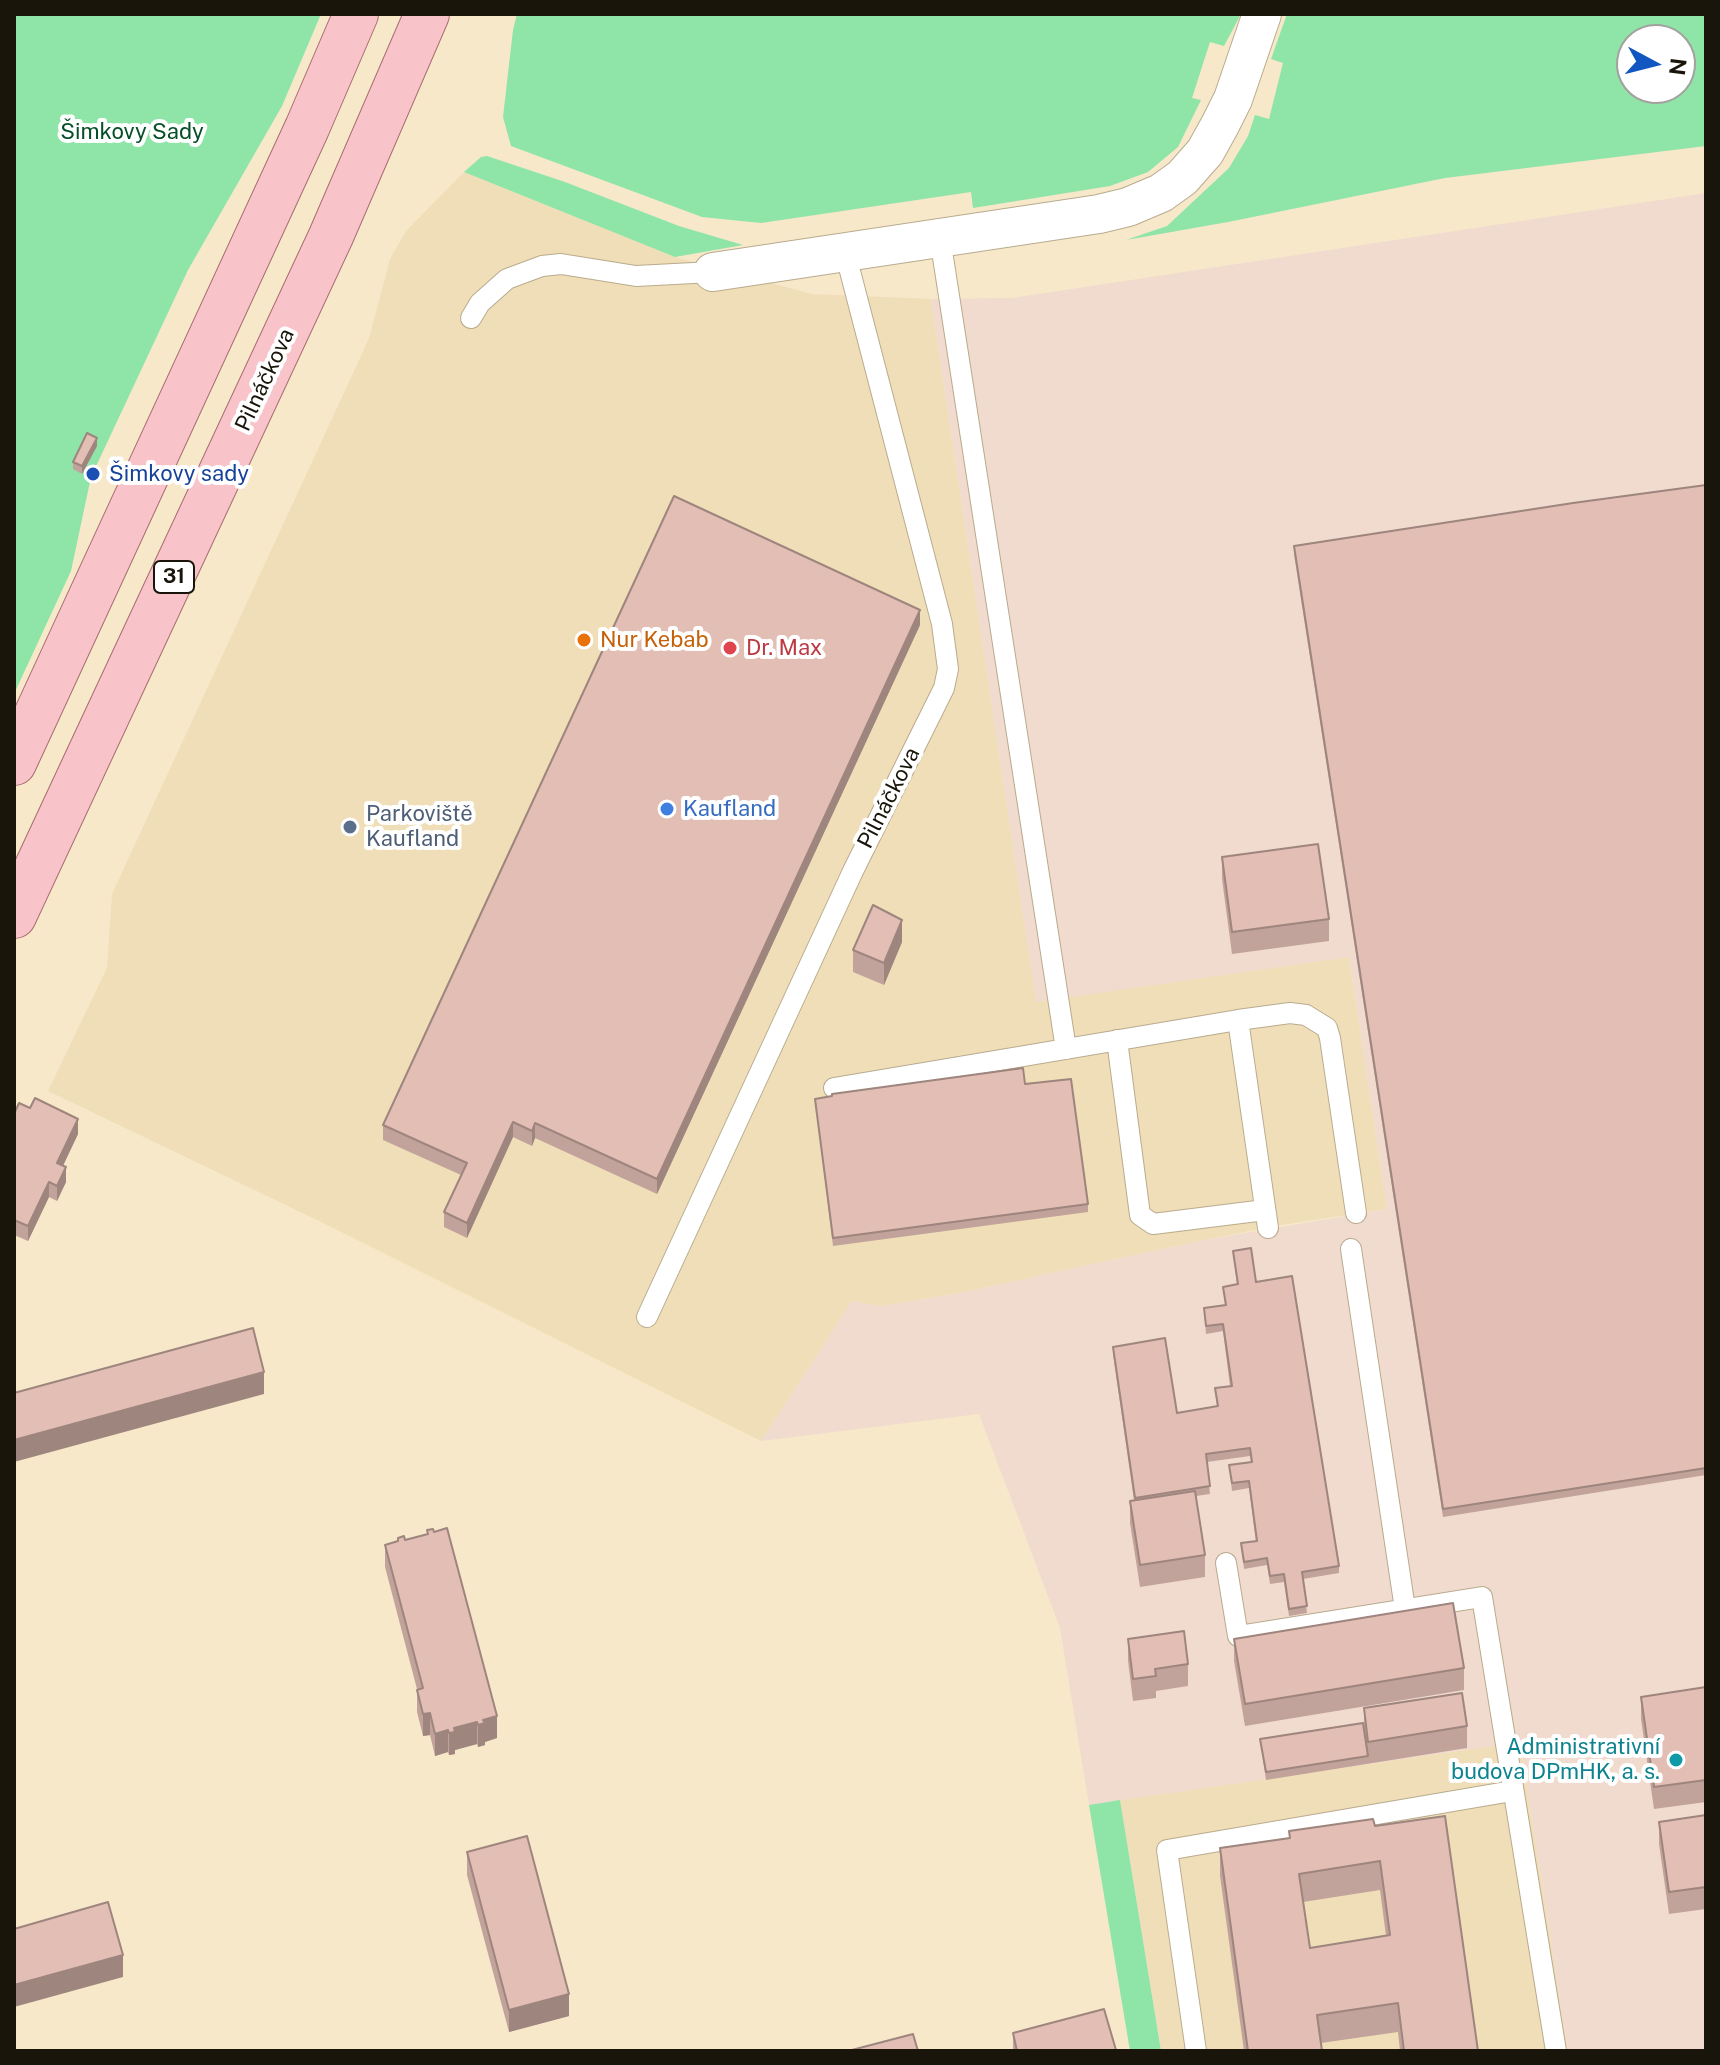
<!DOCTYPE html>
<meta charset="utf-8">
<style>
body{margin:0}
#map{position:relative;width:1720px;height:2065px;overflow:hidden;background:#f7e8ca;font-family:"Public Sans",sans-serif}
canvas{display:block}
.frame{position:absolute;inset:0;border:16px solid #1a150a;pointer-events:none}
.north{position:absolute;left:1616px;top:24px;width:80px;height:80px;box-sizing:border-box;background:#fff;border:2px solid #a3a19d;border-radius:50%;rotate:97deg;font-size:22px;font-weight:700;line-height:32px;text-align:center;color:#1a150a}
.north::after{content:'';display:block;margin:auto;width:28px;height:36px;background:#1156c1;clip-path:polygon(50% 0,100% 100%,50% 72%,0 100%)}
</style>
<div id="map">
<canvas width="1720" height="2065"></canvas>
<div class="frame"></div>
<div class="north">N</div>
</div>
<script>
const c = document.querySelector('canvas').getContext('2d');
c.lineJoin = 'round';
function fillPath(path, color) {
  c.fillStyle = color;
  c.fill(path, 'evenodd');
}
function poly(rows) {
  const path = new Path2D();
  for (const r of rows) {
    path.moveTo(r[0], r[1]);
    for (let i = 2; i < r.length; i += 2) path.lineTo(r[i], r[i + 1]);
  }
  return path;
}
function stroke(path, color, width, dash) {
  c.strokeStyle = color;
  c.lineWidth = width;
  c.lineCap = dash ? 'butt' : 'round';
  c.setLineDash(dash || []);
  c.stroke(path);
}
function label(font, color, halo, rows, align = 'center') {
  c.font = font + ' "Public Sans",sans-serif';
  c.lineWidth = 8;
  c.setLineDash([]);
  c.textBaseline = 'middle';
  c.strokeStyle = halo;
  c.fillStyle = color;
  for (const [text, x, y, turn = 0] of rows) {
    c.save();
    c.translate(x, y);
    c.rotate((+turn || 0) * Math.PI / 180);
    c.textAlign = isNaN(turn) ? turn : align;
    if (halo) c.strokeText(text, 0, 0);
    c.fillText(text, 0, 0);
    c.restore();
  }
}
const built = poly([
 [464,172,675,257,812,294,931,299,1036,1001,1349,957,1387,1209,1281,1225,1204,1240,955,1294,880,1306,852,1301,761,1441,317,1220,48,1091,107,968,112,894,361,356,370,335,390,259,406,231],
 [1520,1742,1568,2051,1161,2051,1120,1800]
]);
const industrial = poly([
 [1706,193,1706,2051,1568,2051,1520,1742,1089,1805,1060,1628,979,1414,761,1441,852,1301,880,1306,955,1294,1204,1240,1387,1209,1349,957,1036,1002,931,299,1012,298]
]);
const green = poly([
 [14,14,321,14,282,106,188,270,91,477,71,571,14,694],
 [517,14,1241,14,1224,46,1210,42,1192,98,1201,100,1178,147,1148,172,1110,186,973,208,971,192,761,223,702,217,511,146,503,117,513,30],
 [1287,14,1706,14,1706,146,1445,178,1228,222,1126,240,1167,226,1229,168,1248,136,1255,115,1269,119,1283,63,1271,59],
 [1632,40,1680,40,1680,88,1632,88],
 [487,156,565,182,679,226,743,245,675,257,464,172,481,157],
 [1120,1800,1161,2051,1130,2051,1089,1805]
]);
const lane = poly([
 [940,238,1066,1049],
 [471,318,480,303,507,279,542,266,561,264,636,276,713,272],
 [1238,1020,1268,1228],
 [1117,1040,1140,1215,1153,1224,1265,1210],
 [834,1088,1238,1020,1290,1013,1306,1015,1327,1028,1330,1038,1356,1213],
 [1351,1249,1405,1609],
 [647,1317,853,871,944,688,948,669,942,624,845,252],
 [1226,1563,1238,1636,1482,1597,1556,2051],
 [1196,2051,1167,1850,1512,1791]
]);
const street = poly([
 [713,272,1099,214,1128,207,1161,193,1182,178,1205,152,1220,125,1233,99,1262,14]
]);
const primary = poly([
 [14,763,307,128,356,14],
 [14,916,331,236,427,14]
]);
const wall = poly([
 [97,446,82,474,73,469,73,462],
 [1706,485,1706,1475,1443,1517,1294,554,1294,546],
 [920,625,657,1194,535,1138,532,1146,513,1137,467,1238,444,1227,444,1212,461,1175,383,1140,383,1125],
 [1222,857,1329,919,1329,941,1232,954,1222,879],
 [902,942,884,985,853,972,853,950],
 [1025,1084,1088,1204,1088,1212,833,1246,815,1099,832,1097,832,1094],
 [14,1114,78,1134,63,1166,66,1182,57,1201,49,1197,28,1241,14,1235],
 [1233,1251,1256,1282,1339,1566,1339,1573,1303,1579,1307,1613,1289,1616,1284,1582,1270,1584,1267,1565,1244,1569,1241,1543,1256,1541,1249,1488,1232,1491,1229,1465,1251,1462,1250,1456,1207,1462,1210,1494,1196,1496,1205,1555,1205,1577,1140,1587,1130,1523,1130,1501,1134,1500,1113,1354,1113,1347,1177,1413,1217,1407,1215,1388,1230,1386,1223,1331,1206,1334,1204,1308,1225,1305,1223,1287,1237,1285],
 [427,1530,497,1738,485,1742,485,1745,478,1747,477,1744,455,1750,455,1754,449,1755,448,1752,435,1756,430,1735,423,1736,417,1712,417,1689,385,1567,385,1545,398,1542,398,1538,405,1540,427,1534],
 [1128,1639,1188,1664,1188,1686,1156,1691,1156,1698,1133,1701,1128,1661],
 [1234,1639,1464,1668,1464,1690,1245,1726,1234,1661],
 [1706,1687,1706,1802,1654,1809,1641,1719,1641,1697],
 [1364,1708,1467,1726,1467,1748,1266,1780,1260,1739,1364,1727],
 [1706,1815,1706,1909,1669,1914,1659,1844,1659,1822],
 [1375,1826,1478,2051,1400,2051,1398,2032,1321,2043,1322,2051,1244,2051,1220,1876,1220,1848,1289,1838,1289,1831],
 [1380,1890,1386,1936,1310,1948,1303,1902],
 [467,1852,569,2016,509,2032,467,1875],
 [1013,2033,1116,2051,1013,2051]
]);
const shadedWall = poly([
 [97,438,97,446,82,474,82,466],
 [920,610,920,625,657,1194,657,1179],
 [902,920,902,942,884,985,884,963],
 [78,1119,78,1134,57,1178,57,1163],
 [513,1122,513,1137,467,1238,467,1223],
 [535,1123,535,1138,532,1146,532,1131],
 [66,1167,66,1182,57,1201,57,1186],
 [49,1182,49,1197,28,1241,28,1226],
 [264,1372,264,1394,14,1462,14,1440],
 [430,1713,430,1735,423,1736,423,1714],
 [497,1716,497,1738,485,1742,485,1745,478,1747,478,1725,483,1720],
 [477,1722,477,1744,455,1750,455,1754,449,1755,449,1733,454,1728],
 [448,1730,448,1752,435,1756,435,1734],
 [123,1955,123,1977,14,2007,14,1985],
 [569,1994,569,2016,509,2032,509,2010]
]);
const building = poly([
 [87,433,97,438,82,466,73,462,87,433],
 [1706,485,1706,1468,1443,1509,1294,546,1573,503,1706,485],
 [674,496,920,610,657,1179,535,1123,532,1131,513,1122,467,1223,444,1212,467,1163,383,1125,674,496],
 [1318,844,1329,919,1232,932,1222,857,1318,844],
 [873,905,902,920,884,963,853,950,873,905],
 [1023,1068,1025,1084,1071,1079,1088,1204,833,1238,815,1099,832,1096,832,1094,1023,1068],
 [35,1098,78,1119,57,1163,66,1167,57,1186,49,1182,28,1226,14,1220,14,1114,19,1103,30,1108,35,1098],
 [1251,1248,1256,1282,1292,1276,1339,1566,1302,1572,1307,1606,1289,1609,1284,1574,1270,1576,1267,1558,1244,1562,1241,1543,1257,1541,1249,1481,1232,1483,1229,1465,1252,1462,1250,1448,1206,1454,1210,1486,1135,1498,1113,1347,1165,1338,1177,1413,1218,1406,1215,1388,1232,1386,1223,1324,1206,1326,1204,1308,1226,1305,1223,1287,1238,1284,1233,1251,1251,1248],
 [253,1328,264,1372,14,1440,14,1393,253,1328],
 [1195,1491,1205,1555,1140,1565,1130,1501,1195,1491],
 [447,1528,497,1716,483,1720,485,1723,478,1725,477,1722,454,1728,455,1732,449,1733,448,1730,435,1734,430,1713,423,1714,417,1690,423,1688,385,1545,398,1541,398,1538,404,1536,405,1540,428,1534,427,1530,433,1529,434,1532,447,1528],
 [1453,1603,1464,1668,1245,1704,1234,1639,1453,1603],
 [1184,1631,1188,1664,1155,1669,1156,1676,1133,1679,1128,1639,1184,1631],
 [1706,1687,1706,1780,1654,1787,1641,1697,1706,1687],
 [1462,1693,1467,1726,1368,1742,1364,1708,1462,1693],
 [1363,1723,1368,1756,1266,1772,1260,1739,1363,1723],
 [1706,1815,1706,1887,1669,1892,1659,1822,1706,1815],
 [1445,1816,1478,2051,1404,2051,1398,2003,1317,2015,1322,2051,1248,2051,1220,1848,1290,1838,1289,1831,1373,1819,1375,1826,1445,1816],
 [1380,1861,1390,1935,1310,1948,1299,1874,1380,1861],
 [527,1836,569,1994,509,2010,467,1852,527,1836],
 [108,1902,123,1955,14,1985,14,1929,108,1902],
 [1104,2009,1116,2050,1017,2051,1013,2033,1104,2009],
 [913,2034,918,2051,848,2051,913,2034]
]);
const markers = [
 [93,474,8,"#1a4fb4"],
 [584,640,8,"#e8710a"],
 [730,648,8,"#e0444e"],
 [667,809,8,"#3f7fe0"],
 [350,827,8,"#5c6f8a"],
 [1676,1760,8,"#0f9aa8"]
];
const shields = [
 [174,577,40]
];
const shieldNames = [
 ["31",174,577]
];
const parkNames = [
 ["Šimkovy Sady",132,132]
];
const streetNames = [
 ["Pilnáčkova",265,380,-65],
 ["Pilnáčkova",889,798,-63]
];
const transitNames = [
 ["Šimkovy sady",109,474]
];
const foodNames = [
 ["Nur Kebab",600,640]
];
const healthNames = [
 ["Dr. Max",746,648]
];
const shopNames = [
 ["Kaufland",683,809]
];
const serviceNames = [
 ["Parkoviště",366,814],
 ["Kaufland",366,839]
];
const cultureNames = [
 ["Administrativní",1660,1747],
 ["budova DPmHK, a. s.",1660,1772]
];
fillPath(built, '#f0deb8');
fillPath(industrial, '#f1dbce');
fillPath(green, '#8fe4a8');
stroke(lane, '#b9ab8e', 22);
stroke(street, '#b9ab8e', 40);
stroke(primary, '#a86d70', 46);
stroke(lane, '#fff', 20);
stroke(street, '#fff', 38);
stroke(primary, '#f8c4ca', 44);
fillPath(wall, '#c2a39b');
fillPath(shadedWall, '#9e857e');
fillPath(building, '#e2beb4');
stroke(building, '#9e857e', 2);
for (const [x, y, r, color] of markers) {
  const dot = new Path2D();
  dot.arc(x, y, r, 0, 2 * Math.PI);
  c.fillStyle = color;
  c.fill(dot);
  stroke(dot, '#fff', 3);
}
for (const [x, y, w] of shields) {
  const box = new Path2D();
  box.roundRect(x - w / 2, y - 16, w, 32, 6);
  c.fillStyle = '#fff';
  c.fill(box);
  stroke(box, '#1a150a', 2);
}
label('bold 20px', '#1a150a', null, shieldNames);
label('22px', '#054e27', '#fff', parkNames);
label('22px', '#1a150a', '#fff', streetNames);
label('22px', '#164399', '#fff', transitNames, 'left');
label('22px', '#c56008', '#fff', foodNames, 'left');
label('22px', '#be3a42', '#fff', healthNames, 'left');
label('22px', '#366cbe', '#fff', shopNames, 'left');
label('22px', '#4e5e75', '#fff', serviceNames, 'left');
label('22px', '#0d838f', '#fff', cultureNames, 'right');
</script>
